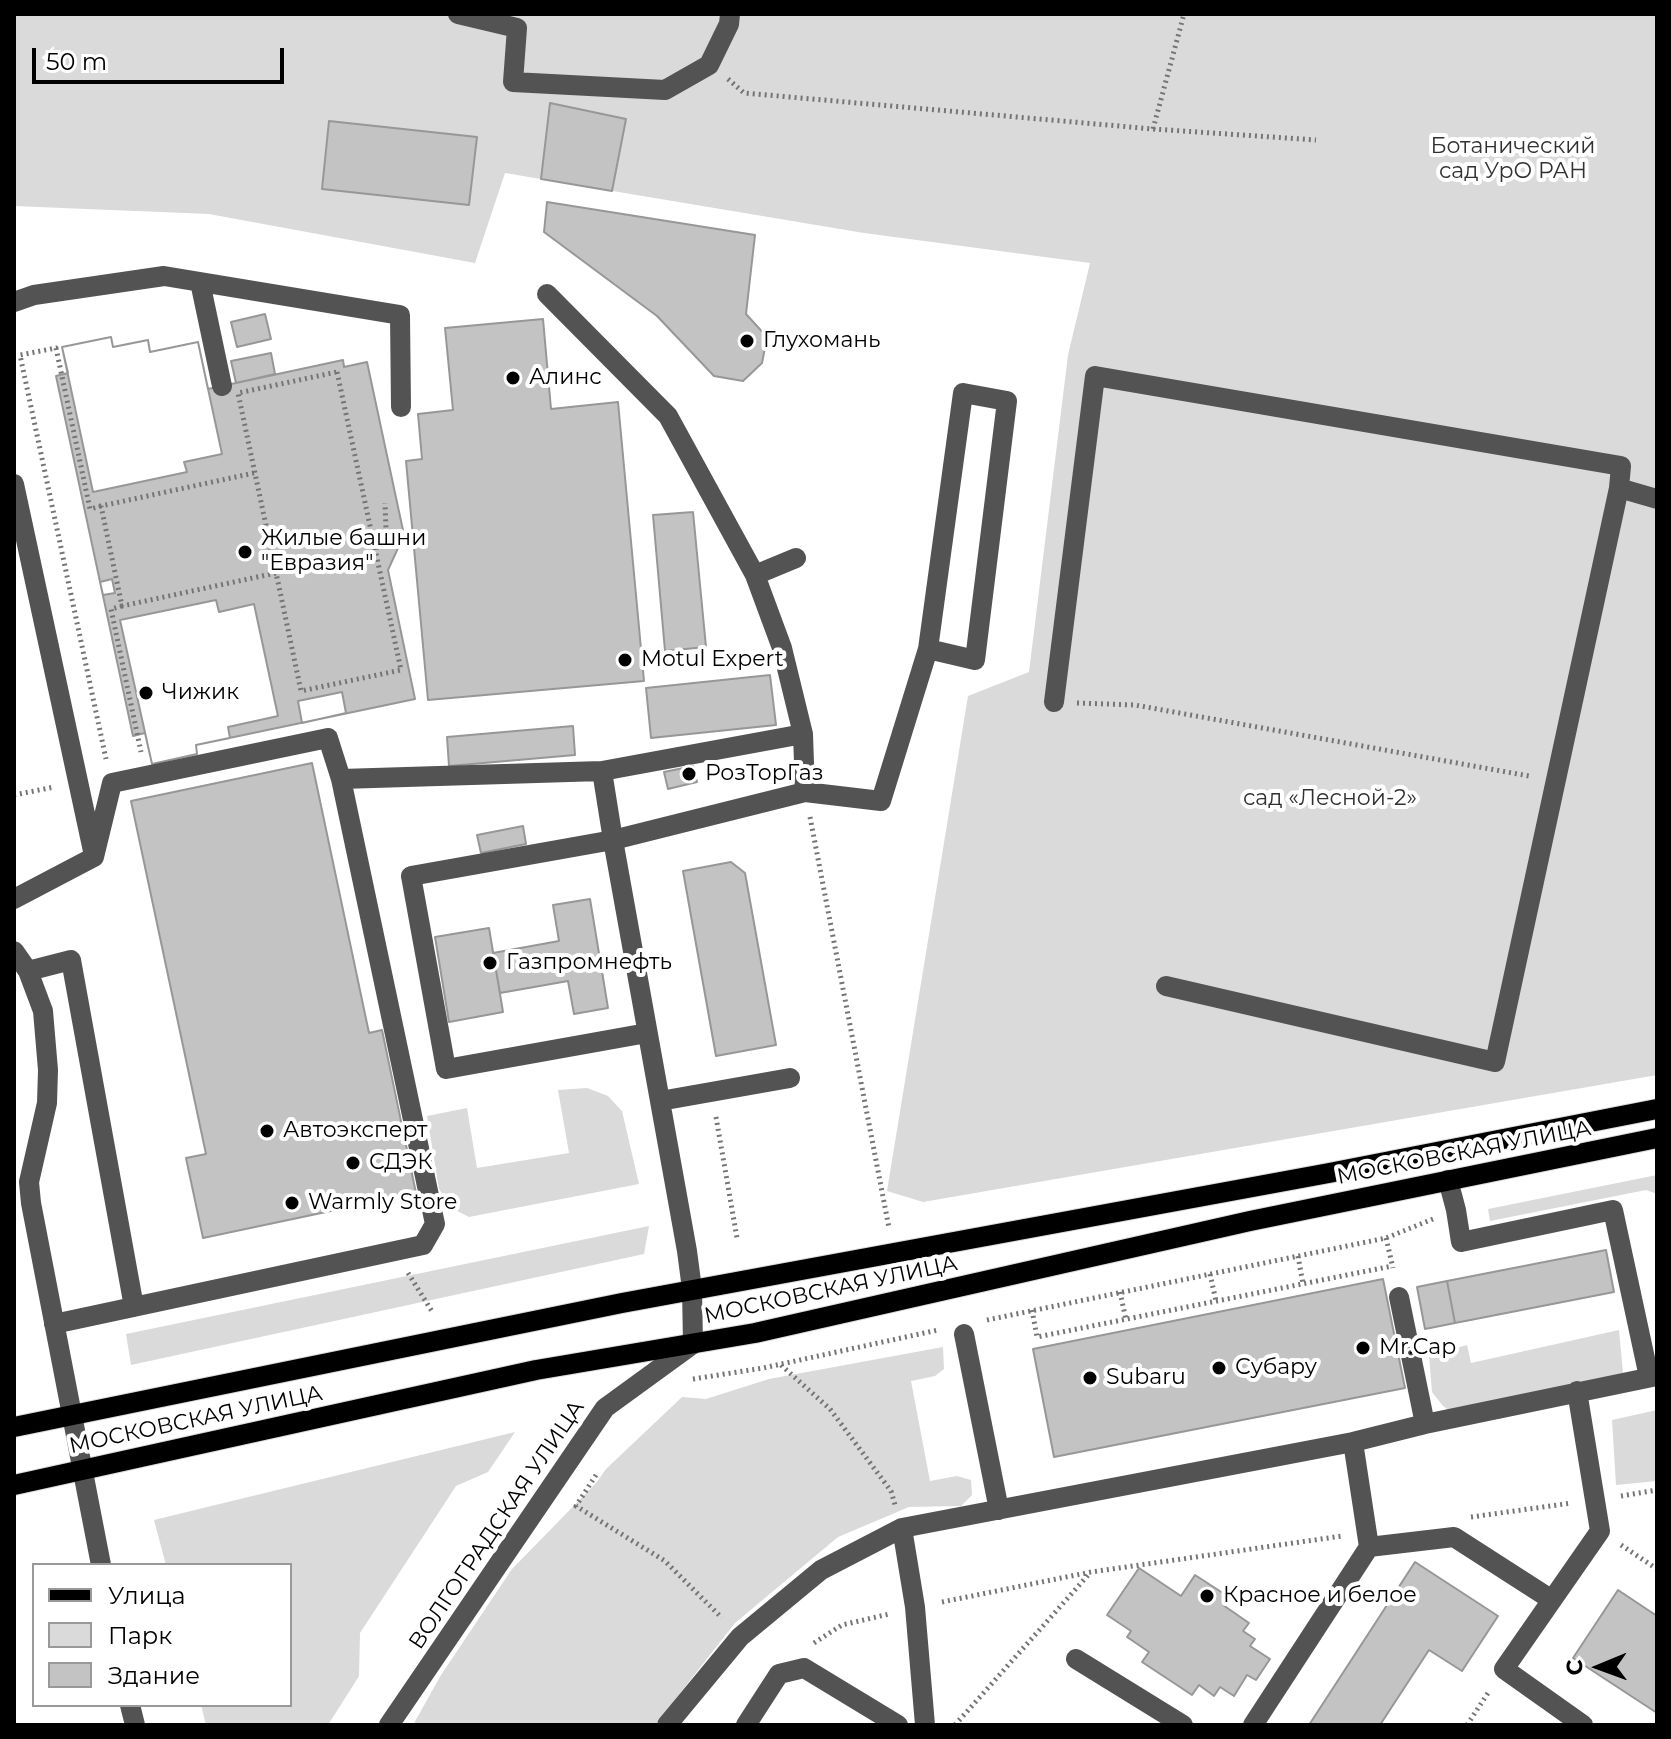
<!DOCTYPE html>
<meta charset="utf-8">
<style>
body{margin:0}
#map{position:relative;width:1671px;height:1739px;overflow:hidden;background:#fff;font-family:Montserrat,sans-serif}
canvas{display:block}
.frame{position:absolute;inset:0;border:16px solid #000;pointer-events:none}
.legend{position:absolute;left:32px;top:1563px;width:260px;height:144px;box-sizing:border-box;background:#fff;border:2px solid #999;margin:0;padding:10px 14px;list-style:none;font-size:24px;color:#000}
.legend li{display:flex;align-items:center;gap:16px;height:40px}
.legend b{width:40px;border:2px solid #999}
.north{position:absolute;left:1559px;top:1627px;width:80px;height:80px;-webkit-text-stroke:6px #fff;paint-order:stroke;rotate:269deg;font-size:22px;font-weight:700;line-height:32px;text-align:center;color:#000}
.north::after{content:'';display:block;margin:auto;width:28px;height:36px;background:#000;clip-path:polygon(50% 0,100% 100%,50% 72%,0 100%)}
.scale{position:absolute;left:32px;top:48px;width:252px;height:36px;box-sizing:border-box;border:4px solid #000;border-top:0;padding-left:10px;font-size:24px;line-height:28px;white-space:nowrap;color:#000;-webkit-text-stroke:6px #fff;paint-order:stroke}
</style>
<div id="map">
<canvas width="1671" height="1739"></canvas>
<div class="frame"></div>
<ul class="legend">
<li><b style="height:10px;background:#000"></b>Улица</li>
<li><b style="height:22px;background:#dadada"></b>Парк</li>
<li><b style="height:22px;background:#c3c3c3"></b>Здание</li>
</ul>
<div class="north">С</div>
<div class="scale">50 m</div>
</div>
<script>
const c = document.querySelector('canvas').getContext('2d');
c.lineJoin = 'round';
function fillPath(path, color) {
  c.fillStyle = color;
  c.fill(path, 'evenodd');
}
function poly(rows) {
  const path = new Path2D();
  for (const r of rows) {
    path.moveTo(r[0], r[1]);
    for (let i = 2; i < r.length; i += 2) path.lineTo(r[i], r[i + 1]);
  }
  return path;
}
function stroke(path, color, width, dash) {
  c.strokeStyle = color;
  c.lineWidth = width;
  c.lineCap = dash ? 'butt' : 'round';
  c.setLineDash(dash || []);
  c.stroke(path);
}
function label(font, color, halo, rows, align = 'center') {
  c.font = font + ' Montserrat,sans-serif';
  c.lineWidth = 8;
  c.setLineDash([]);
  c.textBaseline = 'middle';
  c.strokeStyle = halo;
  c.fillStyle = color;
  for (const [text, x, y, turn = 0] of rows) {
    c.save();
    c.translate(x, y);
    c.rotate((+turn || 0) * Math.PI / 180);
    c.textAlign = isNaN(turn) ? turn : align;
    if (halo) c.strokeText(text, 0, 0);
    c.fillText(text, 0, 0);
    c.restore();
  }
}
const green = poly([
 [14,14,1657,14,1657,1075,923,1202,887,1191,968,696,1029,672,1068,355,1090,263,864,233,505,173,475,263,209,214,14,206],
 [587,1088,608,1096,622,1111,639,1184,469,1217,453,1209,439,1189,427,1116,467,1108,477,1168,569,1153,558,1090],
 [1657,1175,1657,1194,1646,1190,1490,1221,1488,1209],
 [649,1226,644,1254,131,1365,126,1334],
 [1619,1330,1623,1373,1452,1412,1443,1406,1432,1392,1429,1356,1467,1345,1471,1363],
 [943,1347,944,1369,935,1376,911,1381,930,1481,957,1476,971,1480,972,1495,961,1506,909,1507,838,1537,735,1623,655,1725,413,1725,441,1675,512,1569,597,1482,606,1469,682,1397,706,1399,769,1379],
 [1657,1410,1657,1481,1616,1485,1612,1420],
 [515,1432,488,1472,456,1486,360,1633,359,1676,328,1725,206,1725,201,1705,290,1705,290,1565,166,1565,154,1520]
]);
const building = poly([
 [550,103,626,119,612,191,541,179,550,103],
 [329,121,477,137,469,205,322,189,329,121],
 [547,202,755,235,746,314,767,337,762,363,743,381,714,376,657,316,544,232,547,202],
 [265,314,271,339,237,347,231,322,265,314],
 [543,319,551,409,618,402,644,681,428,700,406,461,422,459,418,414,453,410,445,328,543,319],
 [111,337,113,347,148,340,150,352,198,342,208,389,343,360,344,367,367,362,404,535,388,570,415,699,196,745,197,754,152,764,145,733,133,736,56,376,68,373,62,347,111,337],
 [111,337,113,347,148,340,150,352,198,342,222,454,184,462,187,472,93,492,62,347,111,337],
 [271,353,275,374,236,383,231,361,271,353],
 [693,512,706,647,665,651,653,515,693,512],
 [112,579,115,593,103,595,100,582,112,579],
 [216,600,219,612,254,604,278,716,228,727,230,738,196,745,197,754,152,764,120,620,216,600],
 [770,675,776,725,651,738,646,688,770,675],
 [342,692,346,713,302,723,298,701,342,692],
 [573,726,575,755,449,766,447,737,573,726],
 [312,763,369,1033,382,1030,416,1193,203,1238,186,1158,206,1154,131,801,312,763],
 [693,766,697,782,668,789,664,772,693,766],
 [523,826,526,844,481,853,477,835,523,826],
 [731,862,745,873,776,1045,716,1056,683,871,731,862],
 [590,899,608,1008,574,1014,568,981,500,993,493,953,559,941,553,905,590,899],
 [489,928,503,1012,449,1022,435,937,489,928],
 [1606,1250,1614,1292,1455,1323,1447,1281,1606,1250],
 [1383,1279,1405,1388,1054,1457,1033,1349,1383,1279],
 [1447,1281,1455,1323,1425,1329,1417,1287,1447,1281],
 [1415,1562,1498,1616,1462,1671,1429,1650,1380,1725,1309,1725,1415,1562],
 [1139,1568,1181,1596,1195,1575,1229,1597,1223,1605,1249,1623,1243,1631,1255,1639,1250,1646,1270,1659,1256,1680,1247,1675,1234,1696,1220,1687,1214,1696,1199,1685,1192,1695,1142,1662,1149,1652,1127,1637,1131,1631,1107,1615,1139,1568],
 [1618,1590,1657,1616,1657,1713,1573,1658,1618,1590]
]);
const path = poly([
 [728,79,744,93,1153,129,1316,140],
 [1153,129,1184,14],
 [337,372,401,670,301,691,238,393,337,372],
 [254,473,101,506,122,606,276,573],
 [101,506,90,509,56,348,20,355,106,759],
 [376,549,386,529,385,503],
 [122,606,111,609,141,752],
 [1077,703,1135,705,1529,776],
 [14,795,54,787],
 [810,817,889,1228],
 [716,1117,737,1238],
 [1386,1238,1393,1268],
 [1298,1256,1303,1284],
 [408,1273,433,1313],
 [1210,1274,1216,1301],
 [1120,1292,1126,1320],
 [1032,1310,1037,1337,1392,1266],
 [987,1320,1386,1238,1433,1219],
 [781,1365,830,1409,891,1491,895,1505],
 [693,1379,763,1368,938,1330],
 [596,1475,576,1506,665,1561,722,1618],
 [1621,1496,1657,1490],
 [1471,1517,1572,1503],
 [1621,1545,1657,1569],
 [942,1602,1091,1572,1342,1536],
 [814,1643,842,1625,889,1614],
 [955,1725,1090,1573],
 [1467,1725,1490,1690]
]);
const minor = poly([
 [458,14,517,28,513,82,665,90,709,65,729,24,730,14],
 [200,282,222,386],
 [547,294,668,416,755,575,782,648,803,734,805,792],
 [14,302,34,295,164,276,400,315,401,407],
 [14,484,93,851],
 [1619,488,1657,499],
 [755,575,796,558],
 [1054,702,1095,376,1621,466,1619,488,1495,1062,1166,986],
 [602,771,803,734],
 [14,899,94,857,112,783,328,738,341,779,602,771,613,840,805,792,881,801,928,649,963,393,1007,401,975,660,928,649],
 [14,951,28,971,43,1011,48,1070,47,1103,29,1182,31,1203,101,1565],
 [28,971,71,960,134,1307],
 [660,1101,790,1078],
 [1448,1180,1456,1210,1461,1242,1613,1210,1649,1377],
 [1399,1297,1425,1424],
 [54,1324,423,1245,435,1224,341,779],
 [964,1334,999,1510],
 [1577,1391,1600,1531,1504,1669,1583,1725],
 [902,1528,915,1607,925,1725],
 [1369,1547,1454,1537,1552,1600],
 [1076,1659,1183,1725],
 [130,1705,135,1725],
 [389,1725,605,1408,693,1344,692,1289,687,1251,613,840,411,876,446,1069,647,1033],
 [667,1725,740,1637,821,1570,902,1528,1353,1442,1425,1424,1657,1376],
 [746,1725,779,1674,804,1668,898,1725],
 [1253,1725,1369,1547,1353,1442]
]);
const major = poly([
 [14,1427,622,1303,1329,1173,1657,1109],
 [14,1485,536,1370,755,1333,1250,1221,1657,1138]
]);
const markers = [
 [747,341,8,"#000"],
 [513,378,8,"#000"],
 [245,552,8,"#000"],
 [625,660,8,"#000"],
 [146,693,8,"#000"],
 [689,774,8,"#000"],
 [490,963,8,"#000"],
 [267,1131,8,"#000"],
 [353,1163,8,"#000"],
 [292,1203,8,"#000"],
 [1363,1348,8,"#000"],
 [1219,1368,8,"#000"],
 [1090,1378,8,"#000"],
 [1207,1596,8,"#000"]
];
const parkNames = [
 ["Ботанический",1513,147],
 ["сад УрО РАН",1513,172],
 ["сад «Лесной-2»",1330,799]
];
const poiNames = [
 ["Глухомань",763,341],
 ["Алинс",529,378],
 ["Жилые башни",261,539],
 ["\"Евразия\"",261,564],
 ["Motul Expert",641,660],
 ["Чижик",162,693],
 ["РозТорГаз",705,774],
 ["Газпромнефть",506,963],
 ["Автоэксперт",283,1131],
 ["СДЭК",369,1163],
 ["Warmly Store",308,1203],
 ["Mr.Cap",1379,1348],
 ["Субару",1235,1368],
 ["Subaru",1106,1378],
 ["Красное и белое",1223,1596]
];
const streetNames = [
 ["МОСКОВСКАЯ УЛИЦА",1464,1153,-11],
 ["МОСКОВСКАЯ УЛИЦА",831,1290,-12],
 ["МОСКОВСКАЯ УЛИЦА",196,1420,-12],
 ["ВОЛГОГРАДСКАЯ УЛИЦА",497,1525,-56]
];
fillPath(green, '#dadada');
fillPath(building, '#c3c3c3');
stroke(building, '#979797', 2);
stroke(major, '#dbdbdb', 22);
stroke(path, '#757575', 5, [2, 4]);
stroke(minor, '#535353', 20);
stroke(major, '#000', 20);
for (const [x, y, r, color] of markers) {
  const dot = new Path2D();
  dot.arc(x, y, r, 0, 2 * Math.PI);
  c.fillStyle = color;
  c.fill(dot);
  stroke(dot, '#fff', 3);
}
label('22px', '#313131', '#fff', parkNames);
label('22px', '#000', '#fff', poiNames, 'left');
label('22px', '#000', '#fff', streetNames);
</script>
